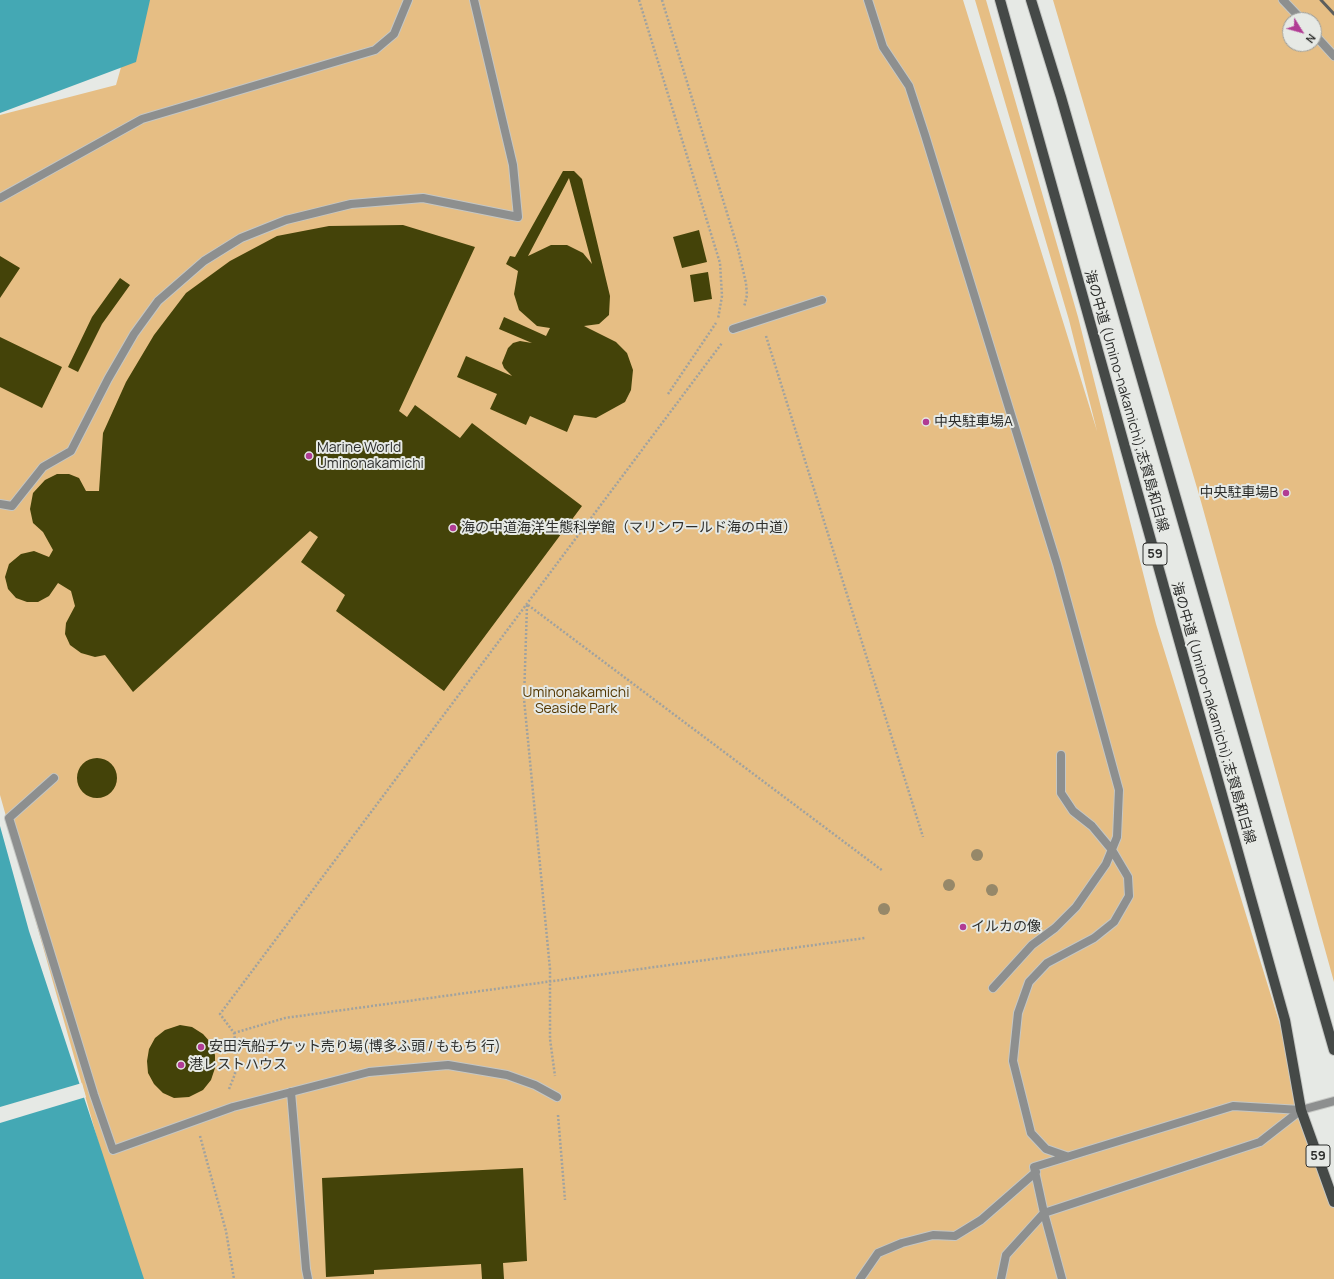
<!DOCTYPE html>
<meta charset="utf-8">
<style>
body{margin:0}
#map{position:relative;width:1334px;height:1279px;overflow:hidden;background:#e6e9e5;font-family:Manrope,sans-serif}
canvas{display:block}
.north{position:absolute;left:1282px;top:12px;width:40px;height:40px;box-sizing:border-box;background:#e6e9e5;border:1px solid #9c9e9b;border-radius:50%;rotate:127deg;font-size:11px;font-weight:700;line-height:16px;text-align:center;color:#2d2e2c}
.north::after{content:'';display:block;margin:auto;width:14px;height:18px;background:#b13c94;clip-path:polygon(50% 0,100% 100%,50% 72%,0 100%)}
</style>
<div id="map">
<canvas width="1334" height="1279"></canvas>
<div class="north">N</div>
</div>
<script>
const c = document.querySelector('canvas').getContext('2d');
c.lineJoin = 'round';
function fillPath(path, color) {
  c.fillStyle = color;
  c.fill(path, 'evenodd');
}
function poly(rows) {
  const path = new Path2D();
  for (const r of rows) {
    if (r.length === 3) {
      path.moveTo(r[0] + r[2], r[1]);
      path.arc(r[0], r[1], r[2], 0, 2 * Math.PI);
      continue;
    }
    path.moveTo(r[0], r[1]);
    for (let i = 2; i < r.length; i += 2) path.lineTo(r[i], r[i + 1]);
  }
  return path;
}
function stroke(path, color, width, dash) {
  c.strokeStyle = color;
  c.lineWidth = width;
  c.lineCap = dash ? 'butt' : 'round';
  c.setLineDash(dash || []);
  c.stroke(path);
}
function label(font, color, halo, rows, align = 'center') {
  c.font = font + ' Manrope,"Noto Sans JP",sans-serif';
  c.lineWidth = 4;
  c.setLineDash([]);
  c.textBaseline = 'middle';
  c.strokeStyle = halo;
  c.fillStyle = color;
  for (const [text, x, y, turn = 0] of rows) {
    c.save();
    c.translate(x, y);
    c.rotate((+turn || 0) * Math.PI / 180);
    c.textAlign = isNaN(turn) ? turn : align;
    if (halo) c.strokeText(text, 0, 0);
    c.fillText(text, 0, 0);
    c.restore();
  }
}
const green = poly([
 [140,0,963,0,1097,431,1069,320,975,0,986,0,1078,317,1156,624,1334,1199,1334,1279,137,1279,0,795,0,115,116,85],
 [1053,0,1334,0,1334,982,1200,498],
 [1290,20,1314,20,1314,44,1290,44]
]);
const water = poly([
 [0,0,150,0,136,62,0,113],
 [0,826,29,931,144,1279,0,1279]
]);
const pier = poly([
 [82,1083,86,1097,0,1123,0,1107]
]);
const building = poly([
 [563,171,574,171,582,179,610,296,609,315,599,324,584,326,616,342,627,353,633,370,631,390,625,402,596,418,574,415,567,432,530,416,526,425,490,409,497,394,457,377,466,356,512,376,504,368,502,363,508,348,513,343,520,341,532,343,499,329,504,317,546,336,550,328,537,326,519,310,514,294,518,271,506,264,510,256,515,257],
 [569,178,592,264,583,253,567,245,551,245,528,256],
 [403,225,475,247,399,411,407,417,415,405,460,438,472,423,582,506,444,691,336,611,345,595,301,562,318,537,310,531,133,692,105,655,95,657,81,653,70,645,65,634,66,623,75,606,71,591,58,583,49,596,38,602,27,602,16,598,8,589,5,577,9,564,21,554,34,551,49,557,53,550,43,532,33,523,30,509,33,493,45,480,57,474,69,474,79,478,86,491,99,491,103,433,126,382,154,335,186,293,230,261,277,236,329,226],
 [699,230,707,262,682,268,673,237],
 [0,256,20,268,0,298],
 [708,272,712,299,694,302,690,275],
 [120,278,130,285,102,324,78,372,68,367,92,317],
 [0,337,62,367,42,408,0,387],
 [97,778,20],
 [180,1025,192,1027,203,1034,211,1043,215,1055,215,1068,211,1080,203,1090,189,1097,174,1098,163,1093,154,1084,148,1073,147,1061,149,1049,155,1038,165,1030],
 [523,1168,527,1261,503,1263,504,1279,482,1279,481,1264,374,1270,374,1274,326,1277,322,1178]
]);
const path = poly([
 [639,0,720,263,722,296,718,319],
 [662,0,738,249,746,283,747,295,744,307],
 [766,336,923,837],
 [668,394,716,323],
 [527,605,524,699,550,969,550,1039,555,1076],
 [528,605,883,871],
 [234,1033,285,1018,865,938],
 [229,1089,235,1074,236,1048,234,1033,220,1014,722,343],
 [558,1115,565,1200],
 [200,1136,226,1231,234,1279]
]);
const lane = poly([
 [868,0,883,47,909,86,925,135,1057,564,1119,790,1117,837,1106,864,1076,907,1055,928,1032,945,993,988],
 [1283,0,1302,20],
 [1314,34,1334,56],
 [0,198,142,119,375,50,394,34,408,0],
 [733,329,822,300],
 [0,504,12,506,43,467,71,451,108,379,134,334,158,301,204,261,241,238,286,220,351,204,423,198,518,217,513,165,474,0],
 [1061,755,1061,793,1073,811,1092,826,1112,850,1128,877,1129,896,1114,922,1094,938,1047,963,1029,982,1018,1013,1013,1061,1031,1133,1046,1149,1066,1156],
 [860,1279,878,1253,902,1243,933,1235,955,1236,981,1220,1036,1172],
 [1001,1279,1006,1255,1044,1213,1260,1142,1301,1110],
 [1062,1279,1044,1213,1034,1167,1233,1106,1301,1110,1334,1101]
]);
const street = poly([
 [54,778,9,818,94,1095,113,1150,233,1107,369,1072,448,1065,507,1075,535,1085,557,1097],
 [291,1092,306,1269,308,1279]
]);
const primary = poly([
 [1000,0,1285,1020,1301,1110,1334,1202],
 [1031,0,1061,97,1334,1050]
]);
const rail = poly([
 [1321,0,1334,14]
]);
const trees = [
 [977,855],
 [949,885],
 [992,890],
 [884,909]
];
const markers = [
 [926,422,4,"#b13c94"],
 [309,456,4,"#b13c94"],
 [1286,493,4,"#b13c94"],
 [453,528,4,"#b13c94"],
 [963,927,4,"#b13c94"],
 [201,1047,4,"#b13c94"],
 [181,1065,4,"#b13c94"]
];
const shields = [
 [1155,554,24],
 [1318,1156,24]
];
const shieldNames = [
 ["59",1155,554],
 ["59",1318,1156]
];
const streetNames = [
 ["海の中道 (Umino-nakamichi);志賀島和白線",1126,401,74],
 ["海の中道 (Umino-nakamichi);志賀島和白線",1213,713,74]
];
const poiNames = [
 ["中央駐車場A",934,422],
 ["Marine World",317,448],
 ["Uminonakamichi",317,464],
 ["中央駐車場B",1278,493,"right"],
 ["海の中道海洋生態科学館（マリンワールド海の中道）",461,528],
 ["イルカの像",971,927],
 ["安田汽船チケット売り場(博多ふ頭 / ももち 行)",209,1047],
 ["港レストハウス",189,1065]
];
const parkNames = [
 ["Uminonakamichi",576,693],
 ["Seaside Park",576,709]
];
fillPath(green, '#e6be84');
fillPath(water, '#44a8b4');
fillPath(pier, '#e6e9e5');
fillPath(building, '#444309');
stroke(lane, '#c5c7c4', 10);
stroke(street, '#c5c7c4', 10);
stroke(primary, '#c5c7c4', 12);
stroke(path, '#a0a29f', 2.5, [2, 2]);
stroke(lane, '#8d8f8f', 8);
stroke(street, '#8d8f8f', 8);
stroke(primary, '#454947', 10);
stroke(rail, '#5d5e5c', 3);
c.fillStyle = '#968869';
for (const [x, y] of trees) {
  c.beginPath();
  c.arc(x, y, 6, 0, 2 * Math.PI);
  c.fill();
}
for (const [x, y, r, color] of markers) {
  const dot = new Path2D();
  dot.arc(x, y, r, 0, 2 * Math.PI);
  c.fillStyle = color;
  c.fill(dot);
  stroke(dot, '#e6e9e5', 1.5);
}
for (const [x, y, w] of shields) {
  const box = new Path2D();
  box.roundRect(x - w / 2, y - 11, w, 22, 3);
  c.fillStyle = '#e6e9e5';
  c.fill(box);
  stroke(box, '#2d2e2c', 1);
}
label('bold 13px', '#2d2e2c', null, shieldNames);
label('14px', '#2d2e2c', '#e6e9e5', streetNames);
label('14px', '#2d2e2c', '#e6e9e5', poiNames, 'left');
label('14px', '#543803', '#e6e9e5', parkNames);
</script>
